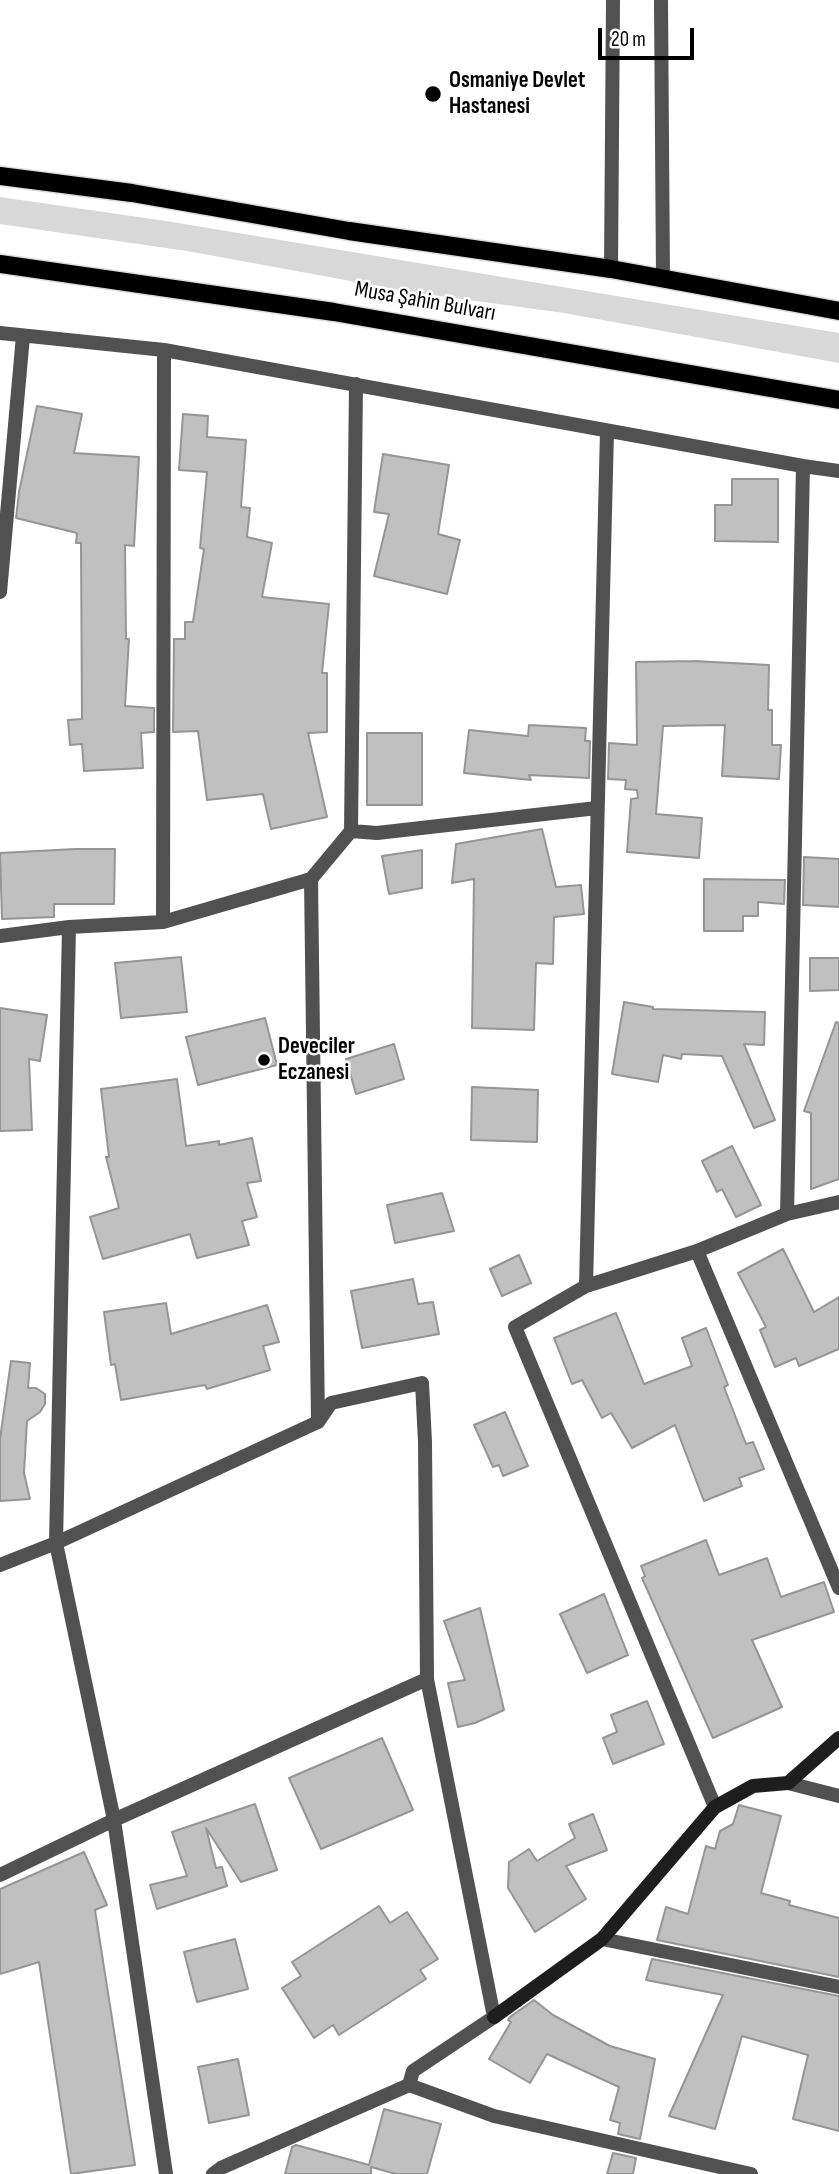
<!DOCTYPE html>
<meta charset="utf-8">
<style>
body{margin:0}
#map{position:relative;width:839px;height:2174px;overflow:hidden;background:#fff;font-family:"Sofia Sans Condensed",sans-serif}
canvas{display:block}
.scale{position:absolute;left:598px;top:28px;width:96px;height:32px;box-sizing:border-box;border:4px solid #000;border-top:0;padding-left:9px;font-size:21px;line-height:24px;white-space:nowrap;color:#000;-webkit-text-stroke:5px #fff;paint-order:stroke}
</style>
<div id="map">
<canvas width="839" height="2174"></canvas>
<div class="scale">20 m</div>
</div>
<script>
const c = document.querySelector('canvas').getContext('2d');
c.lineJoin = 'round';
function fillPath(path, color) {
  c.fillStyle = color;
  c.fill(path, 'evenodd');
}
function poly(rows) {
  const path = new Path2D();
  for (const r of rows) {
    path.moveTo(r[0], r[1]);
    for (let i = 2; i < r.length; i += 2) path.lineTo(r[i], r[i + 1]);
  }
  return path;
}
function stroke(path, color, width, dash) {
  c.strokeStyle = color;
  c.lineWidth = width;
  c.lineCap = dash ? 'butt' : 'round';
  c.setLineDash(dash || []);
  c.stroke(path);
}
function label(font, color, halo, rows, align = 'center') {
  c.font = font + ' "Sofia Sans Condensed",sans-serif';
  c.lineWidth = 5;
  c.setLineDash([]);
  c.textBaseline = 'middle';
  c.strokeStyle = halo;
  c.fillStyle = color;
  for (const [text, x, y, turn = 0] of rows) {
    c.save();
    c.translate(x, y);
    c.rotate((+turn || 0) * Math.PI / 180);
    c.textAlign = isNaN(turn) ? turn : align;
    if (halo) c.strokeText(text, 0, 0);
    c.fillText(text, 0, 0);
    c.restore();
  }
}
const green = poly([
 [0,197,166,221,839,333,839,363,564,313,411,292,187,251,0,224]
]);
const building = poly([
 [37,406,82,414,74,453,139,457,134,546,125,545,126,639,129,639,125,706,154,708,154,732,141,733,143,768,84,771,82,744,70,745,68,720,82,719,81,543,76,543,77,533,16,518,19,492,37,406],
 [183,414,208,416,207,437,246,440,241,507,250,508,247,537,272,543,262,597,329,604,322,673,327,673,327,732,308,733,327,817,271,829,263,794,207,800,198,731,173,732,174,639,185,639,185,622,193,622,204,549,200,548,207,472,179,470,183,414],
 [383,454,449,465,438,534,460,540,447,594,374,576,389,514,374,512,383,454],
 [732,479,778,479,778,542,715,541,715,505,732,505,732,479],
 [694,661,769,665,768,710,772,710,772,745,781,745,779,779,722,776,725,725,663,726,656,814,702,818,699,858,627,852,631,799,638,798,637,790,625,789,626,780,608,779,609,743,637,745,636,662,694,661],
 [529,725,586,728,585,741,590,741,589,778,529,775,531,780,464,773,469,730,528,736,529,725],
 [367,733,422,733,422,805,367,805,367,733],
 [542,829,556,887,581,885,584,914,554,917,553,964,536,963,534,1030,472,1028,474,879,452,883,456,844,542,829],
 [75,849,115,849,114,904,54,904,54,917,2,919,0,853,75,849],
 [422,850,422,888,389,894,382,856,422,850],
 [804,857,839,859,839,907,803,905,804,857],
 [704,879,785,880,784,904,758,902,758,916,743,916,743,931,704,931,704,879],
 [181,957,187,1012,121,1018,115,963,181,957],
 [810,958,839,958,839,990,810,991,810,958],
 [624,1002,653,1007,653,1009,765,1012,764,1045,744,1044,775,1120,754,1128,722,1056,682,1054,681,1059,663,1055,658,1082,612,1074,624,1002],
 [0,1008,47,1015,40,1061,29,1059,32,1130,0,1131,0,1008],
 [265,1018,277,1065,198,1085,186,1037,265,1018],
 [836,1022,839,1023,839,1179,811,1189,811,1113,804,1111,836,1022],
 [394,1044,404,1079,356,1094,346,1059,394,1044],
 [177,1079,186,1146,219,1141,219,1145,252,1138,261,1181,247,1183,257,1217,242,1221,249,1245,197,1258,190,1234,103,1259,90,1217,119,1208,106,1157,109,1157,101,1089,177,1079],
 [472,1087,538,1090,537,1142,471,1140,472,1087],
 [732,1146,761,1205,736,1217,722,1189,717,1192,702,1161,732,1146],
 [442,1193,454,1231,395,1243,387,1205,442,1193],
 [783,1249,814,1312,839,1297,839,1349,799,1366,796,1358,775,1367,760,1330,766,1327,738,1273,783,1249],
 [519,1255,531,1283,502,1296,490,1269,519,1255],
 [413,1279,418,1304,433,1302,439,1334,362,1348,351,1291,413,1279],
 [166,1303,171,1334,267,1305,279,1342,263,1346,270,1370,207,1389,205,1385,121,1400,115,1364,111,1365,104,1312,166,1303],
 [616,1313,644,1384,692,1366,682,1338,706,1328,728,1385,724,1387,746,1444,753,1442,764,1469,739,1478,742,1486,704,1501,675,1425,632,1448,611,1413,602,1418,582,1380,572,1384,554,1338,616,1313],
 [11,1361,30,1363,28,1388,36,1388,45,1394,45,1404,40,1412,27,1421,24,1473,30,1499,0,1501,0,1439,11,1361],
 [505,1412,528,1466,503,1476,499,1465,493,1467,474,1425,505,1412],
 [706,1540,719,1575,767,1558,781,1597,824,1582,834,1612,752,1640,782,1707,713,1738,642,1578,645,1576,641,1566,706,1540],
 [604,1594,628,1655,587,1673,560,1614,604,1594],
 [480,1608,504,1710,475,1723,458,1727,448,1683,465,1680,444,1621,480,1608],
 [647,1701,664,1744,613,1764,603,1738,617,1732,611,1715,647,1701],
 [382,1738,413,1810,321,1849,289,1778,382,1738],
 [255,1804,277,1870,241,1882,206,1828,216,1868,222,1867,227,1886,157,1909,150,1885,187,1876,172,1832,255,1804],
 [739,1805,781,1816,761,1893,790,1901,789,1905,839,1918,839,1977,657,1940,666,1907,688,1914,706,1846,715,1849,720,1831,733,1824,739,1805],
 [593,1814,607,1850,566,1866,586,1899,535,1932,508,1888,509,1862,529,1849,537,1861,575,1838,569,1824,593,1814],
 [84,1852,107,1905,95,1910,135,2165,71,2174,39,1962,0,1974,0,1889,84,1852],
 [379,1906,390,1923,407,1912,438,1959,420,1970,426,1979,339,2035,333,2025,314,2038,282,1988,301,1976,292,1962,379,1906],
 [235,1939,248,1989,197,2002,184,1952,235,1939],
 [652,1959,839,1996,839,2131,793,2119,808,2055,742,2036,715,2129,669,2116,723,1995,646,1980,652,1959],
 [534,2000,553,2015,610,2046,655,2059,640,2139,618,2134,620,2123,610,2120,619,2087,547,2054,530,2083,489,2059,511,2022,508,2020,510,2017,534,2000],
 [238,2059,249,2115,209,2123,198,2067,238,2059],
 [384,2109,441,2124,427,2174,396,2174,371,2167,371,2174,285,2174,292,2147,296,2145,369,2165,384,2109],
 [613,2153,636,2158,633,2174,607,2174,613,2153]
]);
const lane = poly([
 [661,0,663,278],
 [611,269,613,0]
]);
const street = poly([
 [0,333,164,350,803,466,839,471],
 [0,592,23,336],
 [351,831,356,384],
 [311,879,318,1422],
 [163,922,164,350],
 [69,927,56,1543,114,1820,166,2174],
 [0,936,69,927,163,922,311,879,351,831,377,833,597,808],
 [787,1214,803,466],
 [697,1251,839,1588],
 [586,1286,607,431],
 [0,1565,56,1543,318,1422,331,1403,422,1383,425,1442,427,1679,494,2017,413,2071,409,2085,221,2168,213,2174],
 [788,1783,839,1796],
 [715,1807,515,1327,586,1286,697,1251,787,1214,839,1202],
 [0,1875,114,1820,427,1679],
 [602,1939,839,1987],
 [409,2085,494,2116,751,2174]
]);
const secondary = poly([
 [494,2017,602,1939,715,1807,753,1786,788,1783,839,1738]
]);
const primary = poly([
 [0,176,132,193,349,231,611,269,839,311],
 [0,264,334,312,839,400]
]);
const markers = [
 [433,94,9,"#000"],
 [264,1060,7,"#000"]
];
const poiNames = [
 ["Osmaniye Devlet",449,81],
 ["Hastanesi",449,107],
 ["Deveciler",278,1047],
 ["Eczanesi",278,1073]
];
const streetNames = [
 ["Musa Şahin Bulvarı",425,302,10]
];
fillPath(green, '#d8d8d8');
fillPath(building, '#c0c0c0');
stroke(building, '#959595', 2);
stroke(primary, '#dbdbdb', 21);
stroke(lane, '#515151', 14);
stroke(street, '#515151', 14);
stroke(secondary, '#1e1e1e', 14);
stroke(primary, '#000', 18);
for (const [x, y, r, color] of markers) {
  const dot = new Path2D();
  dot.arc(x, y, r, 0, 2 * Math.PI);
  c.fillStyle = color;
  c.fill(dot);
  stroke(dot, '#fff', 2.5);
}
label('bold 23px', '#000', '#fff', poiNames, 'left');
label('23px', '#000', '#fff', streetNames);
</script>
